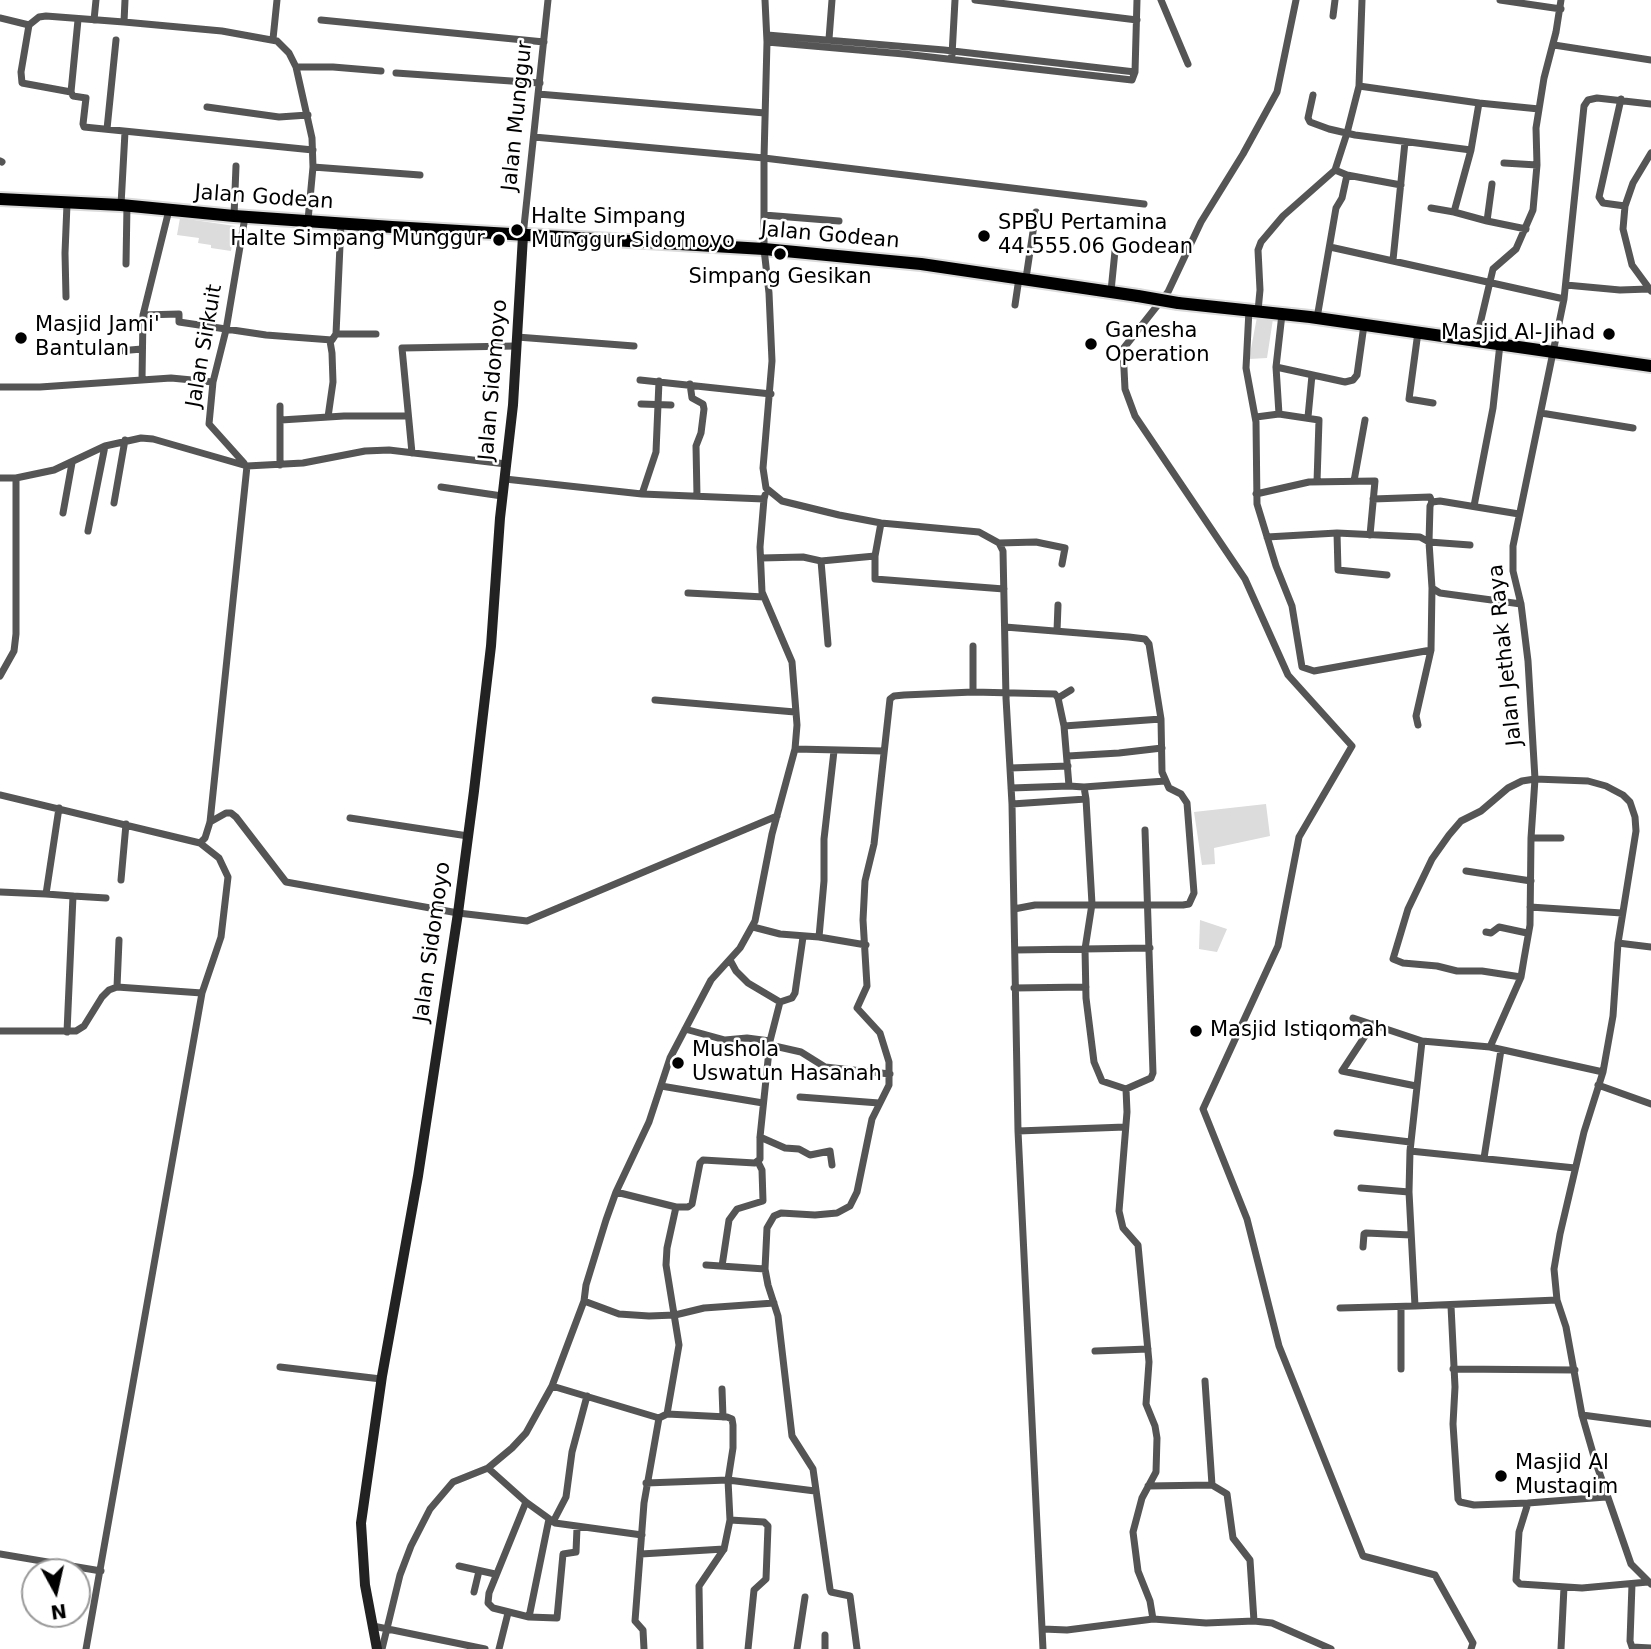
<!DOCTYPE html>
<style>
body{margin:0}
#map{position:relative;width:1651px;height:1649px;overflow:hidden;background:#fff;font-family:"DejaVu Sans",sans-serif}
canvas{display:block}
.north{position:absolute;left:21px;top:1558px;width:70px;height:70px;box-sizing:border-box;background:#fff;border:2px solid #999;border-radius:50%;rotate:172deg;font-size:19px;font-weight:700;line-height:28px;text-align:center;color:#000}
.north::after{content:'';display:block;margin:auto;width:24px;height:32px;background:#000;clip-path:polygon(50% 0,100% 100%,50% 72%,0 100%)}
</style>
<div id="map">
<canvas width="1651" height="1649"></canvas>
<div class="north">N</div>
</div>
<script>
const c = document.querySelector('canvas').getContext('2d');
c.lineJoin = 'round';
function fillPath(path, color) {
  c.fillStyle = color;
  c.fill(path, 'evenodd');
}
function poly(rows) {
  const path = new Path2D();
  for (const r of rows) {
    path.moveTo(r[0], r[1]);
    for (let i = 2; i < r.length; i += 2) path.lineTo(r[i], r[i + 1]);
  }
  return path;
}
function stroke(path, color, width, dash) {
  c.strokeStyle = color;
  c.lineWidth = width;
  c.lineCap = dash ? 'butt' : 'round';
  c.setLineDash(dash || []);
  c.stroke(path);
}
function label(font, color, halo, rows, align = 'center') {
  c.font = font + ' "DejaVu Sans",sans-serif';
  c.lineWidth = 5;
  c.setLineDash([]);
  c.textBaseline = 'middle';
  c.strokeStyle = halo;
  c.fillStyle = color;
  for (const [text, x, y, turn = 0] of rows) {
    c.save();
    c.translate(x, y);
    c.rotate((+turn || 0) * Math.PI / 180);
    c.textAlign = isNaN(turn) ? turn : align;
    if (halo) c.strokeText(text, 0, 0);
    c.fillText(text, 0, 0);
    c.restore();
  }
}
const green = poly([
 [180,218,235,226,231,251,211,248,211,245,198,243,199,238,177,235],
 [1257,317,1273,319,1267,358,1249,359],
 [1266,804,1270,836,1214,848,1215,864,1202,865,1194,812],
 [1200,920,1227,929,1217,952,1199,949]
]);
const street = poly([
 [765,0,767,42,764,158,764,249,769,293,772,361,763,468,766,488,782,501,839,515,881,523,979,532,999,543,1003,551,1006,698,1012,804,1018,1131,1043,1649],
 [975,0,1137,20],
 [1161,0,1188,64],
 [1296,0,1277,92,1243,154,1201,222,1168,292,1123,349,1125,389,1135,416,1245,579,1288,675,1352,746,1299,837,1278,946,1203,1109,1247,1219,1279,1346,1363,1556,1435,1575,1473,1643,1471,1649],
 [1500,0,1561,9],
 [1333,16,1335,0],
 [0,18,29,25,39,17,46,16,124,22,222,31,277,41,289,53,296,67,312,138,313,167,308,220],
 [78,20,71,92,73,96,86,98,83,124,84,127,313,150],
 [94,20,96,0],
 [321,20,544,42],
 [124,22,125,0],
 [29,25,21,72,22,83,71,92],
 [767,35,944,50,1135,72],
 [273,39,277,0],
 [829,39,832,0],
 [767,42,904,54,1132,80,1135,72,1137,0],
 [1554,45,1651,60],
 [952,55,955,0],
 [296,67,333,67,381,71],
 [396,73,540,83],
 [1359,86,1479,103,1539,109],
 [538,94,765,113],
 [1313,95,1308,118,1310,122,1329,129,1355,135,1471,150],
 [1621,99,1599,197,1603,203,1625,206],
 [1651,104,1597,98,1588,100,1584,106,1564,299,1513,546,1513,571,1521,604,1528,661,1535,779,1588,781,1606,786,1623,795,1630,802,1635,817,1636,831,1618,943,1613,1016,1603,1072,1584,1132,1560,1234,1554,1269,1557,1300,1566,1327,1582,1415,1595,1460,1631,1564,1651,1584],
 [207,107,279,117,308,115],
 [107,129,116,40],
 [534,137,764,158,1144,204],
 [1651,153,1633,183,1625,206,1623,229,1632,265,1651,291],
 [0,161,2,162],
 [1504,163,1537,165],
 [313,167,420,175],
 [1335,170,1347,175,1401,185],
 [1492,184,1487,221,1526,229],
 [121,205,125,132],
 [1431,208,1454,212,1471,150,1479,103],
 [1454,212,1487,221],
 [764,215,839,221],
 [234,216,236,166],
 [523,236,548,0],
 [1330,247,1564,299],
 [1393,260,1405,142],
 [126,264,127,205],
 [1026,278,1036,212],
 [1566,285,1620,290,1649,289],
 [1111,291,1115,251],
 [66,297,65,253,67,204],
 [1015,305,1019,278],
 [1249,310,1246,368,1256,422,1257,504,1276,566,1292,606,1302,667,1314,671,1431,650],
 [1258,311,1260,290,1258,250,1261,242,1283,216,1335,170,1347,133,1359,86,1362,0],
 [143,315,179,314,179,322,266,335,332,340,336,334,341,223],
 [1317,318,1336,208,1342,198,1347,175],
 [1418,332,1409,399,1433,403],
 [336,334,376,334],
 [517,337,634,346],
 [1476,341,1493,269,1516,249,1533,210,1537,165,1536,128,1544,78,1556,32,1561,0],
 [107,352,142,349],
 [1276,367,1345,382,1353,380,1357,375,1364,325],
 [142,380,143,315,169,210],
 [640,380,771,394],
 [690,384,692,398,703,404,704,409,701,433,696,446,697,496],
 [0,387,40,387,171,378,213,382],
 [641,404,671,405],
 [280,406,280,465],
 [1541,413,1633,428],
 [1279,414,1276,367,1282,314],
 [328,417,333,382,332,353,330,341],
 [1256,417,1279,414,1319,420,1317,482],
 [1308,417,1312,375],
 [281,420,344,416,408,416],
 [412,453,402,348,516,346],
 [244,463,209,424,213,382,226,330,245,217],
 [0,478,16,478,54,470,105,446,141,438,153,439,247,466,303,463,365,451,389,450,506,464],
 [505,479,642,494,764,499,765,495],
 [1354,481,1365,420],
 [441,487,502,496],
 [642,494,656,452,659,381],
 [1256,494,1309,482,1375,481,1370,535],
 [1373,499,1430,497,1432,502],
 [114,503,125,440],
 [1474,506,1493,408,1500,344],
 [63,513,72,463],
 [1519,514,1440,501,1432,502,1430,506,1429,542,1432,588,1440,593,1521,604],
 [881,523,875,556,875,579,1004,589],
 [88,531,105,446],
 [1337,533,1338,570,1387,575],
 [1267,537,1337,533,1420,537,1429,542,1470,545],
 [999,543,1036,542,1065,548,1062,564],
 [761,558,803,557,821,561,828,644],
 [821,561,875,556],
 [688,593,764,597],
 [1005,627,1129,637,1145,639,1149,644,1161,719,1162,772,1169,788,1181,794,1187,803,1194,893,1189,904,1183,905,1035,905,1014,909],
 [1057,631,1058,605],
 [973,646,973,692],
 [0,676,14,651,16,634,16,478],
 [1058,698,1071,690],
 [655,700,795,712],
 [1418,725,1416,716,1431,650,1432,588],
 [1064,726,1069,786,1084,787,1086,799],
 [795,749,884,751],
 [1068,756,1119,753,1162,748],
 [1010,768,1068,766],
 [1084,787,1165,781],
 [1011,788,1069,786],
 [0,795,200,843],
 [1012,804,1086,799,1092,904,1085,949,1086,998,1094,1062,1102,1081,1126,1089],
 [59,808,46,894,73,896,67,1032],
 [350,818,468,836],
 [210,822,226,813,231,813,236,817,286,882,458,913,527,921,777,816],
 [1145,830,1153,1073,1151,1078,1126,1089,1127,1112,1119,1211,1123,1228,1138,1245,1149,1362,1146,1404,1155,1426,1157,1438,1156,1472,1142,1498,1133,1532,1138,1571,1150,1601,1153,1619],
 [1531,838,1561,838],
 [1466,871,1531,881],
 [121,880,126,824],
 [0,892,46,894],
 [73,896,106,898],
 [1530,907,1622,913],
 [753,927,780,934,819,937,866,945],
 [1486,932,1491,933,1499,927,1527,933],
 [819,937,824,881,824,839,834,751],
 [1618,943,1651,947],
 [1015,950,1150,948],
 [117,987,119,940],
 [1014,988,1086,987],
 [780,1002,792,998,795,993,803,937],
 [1353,1018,1422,1041,1490,1047,1603,1072],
 [1373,1024,1342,1071,1416,1086],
 [685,1029,725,1040,747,1038,770,1041],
 [0,1031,76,1031,84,1026,102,997,109,990,117,987,202,993],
 [1422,1041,1410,1151,1409,1192,1415,1306,1557,1300],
 [770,1045,801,1052,825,1067,890,1074],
 [1490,1047,1521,977,1524,959,1530,925,1531,838,1535,779,1522,781,1508,788,1481,811,1461,821,1449,835,1432,859,1408,909,1393,959,1403,963,1437,966,1457,971,1482,971,1521,977],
 [1598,1085,1651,1104],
 [661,1086,763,1103],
 [800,1097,879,1103],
 [1018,1131,1125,1127],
 [1337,1133,1410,1142],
 [760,1137,785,1148,799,1149,810,1155,830,1151,832,1165],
 [1410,1151,1575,1168],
 [1484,1158,1501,1050],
 [1361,1188,1409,1192],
 [616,1192,676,1207],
 [1363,1247,1364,1234,1366,1233,1411,1235],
 [706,1265,765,1269],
 [722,1266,729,1220,737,1209,763,1201,762,1170,758,1162],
 [584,1301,619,1314,649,1316,675,1315,704,1308,774,1303],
 [1451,1306,1455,1387,1453,1424,1458,1499,1460,1502,1474,1505,1528,1503],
 [1340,1308,1415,1306],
 [1095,1351,1148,1349],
 [280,1367,381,1379],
 [1401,1369,1401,1307],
 [1453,1369,1575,1370],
 [552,1386,659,1418],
 [722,1389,723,1417],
 [667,1414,727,1417,732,1419,733,1425,733,1448,728,1480,730,1520,724,1549,699,1586,700,1649],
 [1582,1415,1651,1424],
 [488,1468,526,1502,555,1523,642,1535],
 [646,1483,728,1480,815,1491],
 [1212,1485,1227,1494,1233,1538,1250,1560,1254,1621],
 [1148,1486,1212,1485,1205,1381],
 [1606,1497,1528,1503,1519,1532,1516,1580,1520,1584,1582,1588,1648,1582],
 [526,1502,489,1593,488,1603,493,1608,529,1617,557,1618,563,1554,576,1552,577,1528],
 [730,1520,764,1522,768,1526,766,1579,754,1590,748,1649],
 [553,1522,566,1497,572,1452,587,1396],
 [0,1554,101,1571],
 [641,1554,724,1549],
 [459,1566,495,1574],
 [1632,1584,1630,1641,1632,1647,1651,1648],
 [474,1592,479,1571],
 [529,1617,549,1519],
 [373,1626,485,1649],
 [1043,1629,1067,1630,1153,1619,1206,1623,1254,1621,1272,1623,1331,1649],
 [86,1649,202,993,221,937,228,877,219,858,200,843,205,838,210,822,247,466],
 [382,1649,400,1575,411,1546,430,1509,453,1482,488,1468,512,1448,526,1433,552,1386,584,1301,586,1285,606,1220,616,1192,649,1122,670,1058,711,980,740,948,755,921,772,834,795,749,797,725,792,662,762,592,760,547,764,499],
 [499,1649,508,1613],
 [644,1649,643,1630,635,1621,644,1503,659,1418,667,1414,679,1345,666,1265,667,1248,676,1207,688,1207,692,1204,700,1163,703,1160,755,1163,760,1159,760,1137,770,1041,780,1002,748,983,736,971,730,960],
 [797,1649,805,1597],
 [825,1649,825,1635],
 [857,1649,850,1596,831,1592,830,1589,813,1469,792,1436,778,1316,768,1285,765,1269,767,1228,774,1216,781,1213,815,1215,837,1213,850,1206,857,1192,872,1119,889,1085,889,1062,880,1033,857,1008,867,986,863,920,865,881,874,844,890,699,894,696,904,695,973,692,1055,694,1058,698,1064,726,1161,719],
 [1561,1649,1564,1587]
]);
const secondary = poly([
 [377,1649,365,1585,361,1523,382,1376,418,1176,458,913,474,791,491,646,500,518,513,405,523,236]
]);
const primary = poly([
 [0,199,121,205,234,216,392,227,764,249,921,264,1138,296],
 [1178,303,1310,317,1651,366]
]);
const primaryBridge = poly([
 [1138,296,1178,303]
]);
const markers = [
 [517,230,7,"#000"],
 [984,236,7,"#000"],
 [499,240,7,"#000"],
 [780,254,7,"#000"],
 [1609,334,7,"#000"],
 [21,338,7,"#000"],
 [1091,344,7,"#000"],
 [1196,1031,7,"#000"],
 [678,1063,7,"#000"],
 [1501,1476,7,"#000"]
];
const streetNames = [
 ["Jalan Munggur",518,116,-84],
 ["Jalan Godean",264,198,4],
 ["Jalan Godean",830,236,5],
 ["Jalan Sirkuit",205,346,-80],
 ["Jalan Sidomoyo",494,380,-85],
 ["Jalan Jethak Raya",1506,655,-96],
 ["Jalan Sidomoyo",433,942,-82]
];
const poiNames = [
 ["Halte Simpang",531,218],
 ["Munggur Sidomoyo",531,242],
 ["SPBU Pertamina",998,224],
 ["44.555.06 Godean",998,248],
 ["Halte Simpang Munggur",485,240,"right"],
 ["Simpang Gesikan",780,278,"center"],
 ["Masjid Jami'",35,326],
 ["Bantulan",35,350],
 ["Ganesha",1105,332],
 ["Operation",1105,356],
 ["Masjid Al-Jihad",1595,334,"right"],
 ["Masjid Istiqomah",1210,1031],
 ["Mushola",692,1051],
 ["Uswatun Hasanah",692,1075],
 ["Masjid Al",1515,1464],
 ["Mustaqim",1515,1488]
];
fillPath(green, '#dcdcdc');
stroke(primary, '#dbdbdb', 16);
stroke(street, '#555', 7);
stroke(secondary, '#222', 10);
stroke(primary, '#000', 12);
stroke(primaryBridge, '#dbdbdb', 16, []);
stroke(primaryBridge, '#000', 12);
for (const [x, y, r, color] of markers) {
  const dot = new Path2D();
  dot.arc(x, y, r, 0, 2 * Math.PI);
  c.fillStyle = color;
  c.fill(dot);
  stroke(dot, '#fff', 2.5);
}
label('21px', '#000', '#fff', streetNames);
label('21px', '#000', '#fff', poiNames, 'left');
</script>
